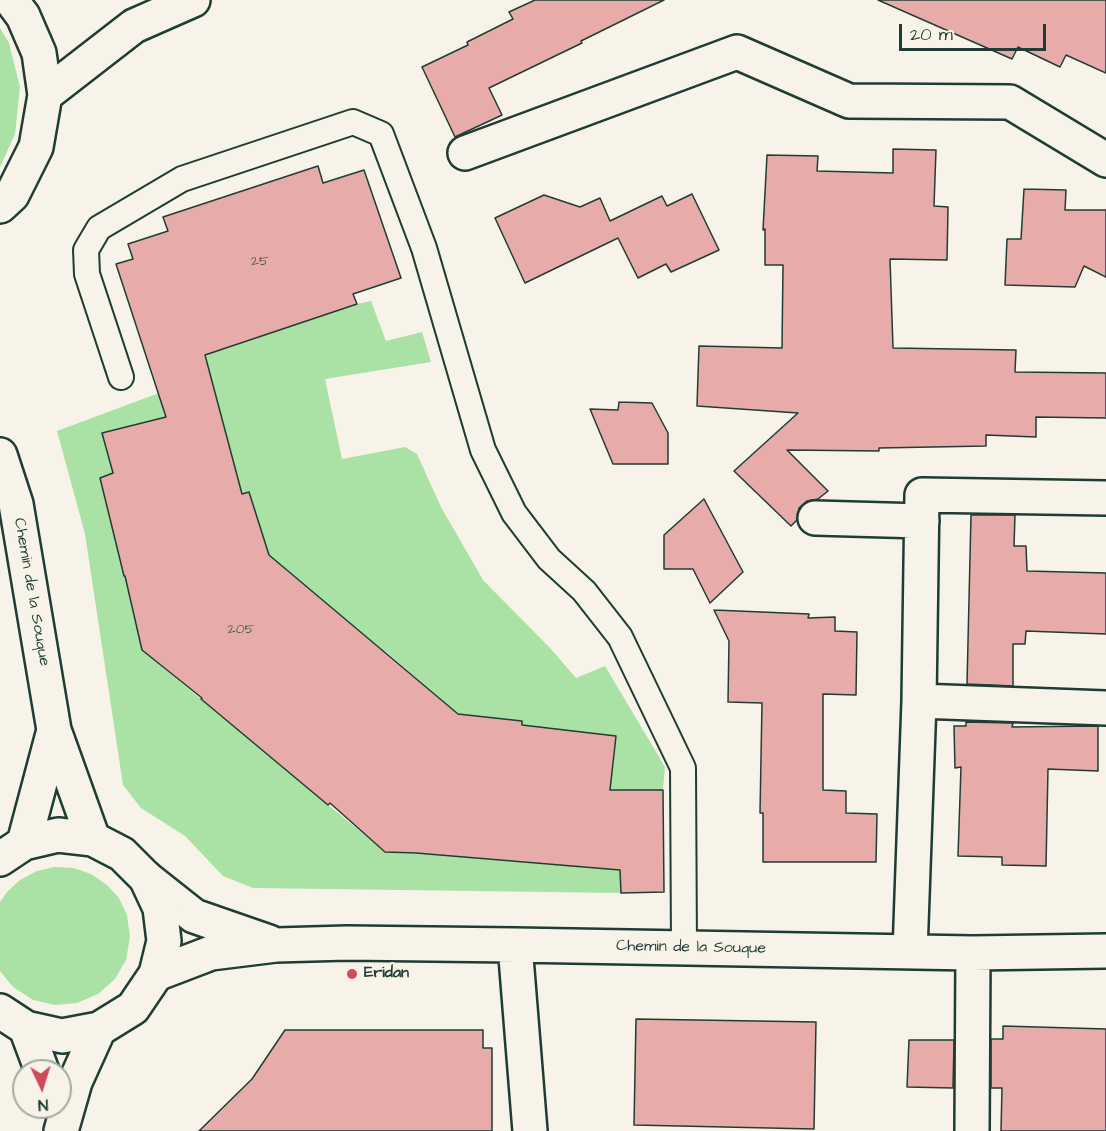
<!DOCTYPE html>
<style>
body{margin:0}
#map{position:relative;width:1106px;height:1131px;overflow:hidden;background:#f7f3e8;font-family:"Architects Daughter",sans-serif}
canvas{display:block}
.north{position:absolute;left:12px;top:1059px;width:60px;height:60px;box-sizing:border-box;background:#f7f3e8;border:2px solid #a1aaa0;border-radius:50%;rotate:176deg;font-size:16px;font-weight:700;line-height:24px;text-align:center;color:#1f3d34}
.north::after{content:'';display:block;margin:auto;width:21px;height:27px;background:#d1495b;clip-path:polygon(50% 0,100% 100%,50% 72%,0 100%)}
.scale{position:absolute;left:899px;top:24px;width:147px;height:27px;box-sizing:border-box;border:3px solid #1f3d34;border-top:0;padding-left:8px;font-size:18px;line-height:21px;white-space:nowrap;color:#1f3d34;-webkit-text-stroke:4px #f7f3e8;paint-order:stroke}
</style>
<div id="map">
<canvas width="1106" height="1131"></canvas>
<div class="north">N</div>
<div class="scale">20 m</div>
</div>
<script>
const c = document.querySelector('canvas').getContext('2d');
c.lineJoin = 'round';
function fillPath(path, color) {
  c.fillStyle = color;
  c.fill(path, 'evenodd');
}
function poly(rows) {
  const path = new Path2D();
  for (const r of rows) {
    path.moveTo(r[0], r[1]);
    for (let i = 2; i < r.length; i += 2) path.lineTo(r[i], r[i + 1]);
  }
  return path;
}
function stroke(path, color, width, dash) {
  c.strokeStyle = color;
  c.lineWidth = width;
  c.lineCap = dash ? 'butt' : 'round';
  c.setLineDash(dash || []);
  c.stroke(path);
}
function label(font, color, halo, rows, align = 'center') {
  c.font = font + ' "Architects Daughter",sans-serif';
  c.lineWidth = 4.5;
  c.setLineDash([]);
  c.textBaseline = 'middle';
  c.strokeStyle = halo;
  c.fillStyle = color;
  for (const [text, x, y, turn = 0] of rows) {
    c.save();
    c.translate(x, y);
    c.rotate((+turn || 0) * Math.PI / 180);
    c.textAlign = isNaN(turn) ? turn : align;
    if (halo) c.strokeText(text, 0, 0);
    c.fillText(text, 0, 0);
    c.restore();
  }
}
const green = poly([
 [0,28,9,43,20,87,15,134,0,167],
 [371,301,386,341,422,332,431,362,325,379,342,459,405,447,417,454,441,507,483,580,551,649,576,678,605,666,665,767,663,790,619,790,610,789,616,737,522,735,522,721,458,714,385,651,372,664,269,555,249,493,236,495,217,404,103,433,113,473,100,479,124,576,139,572,129,593,142,650,385,852,416,854,417,841,461,857,555,865,620,857,621,893,253,888,223,876,185,836,141,808,123,785,85,534,57,431,159,393,146,355,216,352,258,338,254,327,318,317,357,304],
 [54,867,74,868,91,874,107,885,119,898,127,915,130,937,126,960,115,979,98,994,77,1003,55,1005,33,1000,13,987,0,971,0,902,7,892,20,880,37,871]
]);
const building = poly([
 [535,0,664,0,581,41,582,43,489,88,502,115,455,137,422,67,468,45,467,42,513,19,509,12,535,0],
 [878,0,1106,0,1106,73,1066,55,1060,67,1018,47,1012,59,878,0],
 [893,149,936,150,934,206,948,207,947,260,890,259,893,348,1016,350,1015,372,1106,373,1106,418,1036,417,1036,437,986,435,986,446,879,448,879,451,787,450,828,491,818,499,807,501,799,508,797,520,791,526,734,471,798,413,697,406,699,346,782,348,783,265,765,265,765,229,763,230,767,155,818,156,817,171,893,173,893,149],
 [318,166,323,183,364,170,401,278,353,294,357,304,205,355,242,494,249,492,269,555,458,714,522,721,522,725,616,736,610,790,663,790,664,892,621,893,620,870,416,853,385,852,330,803,328,805,201,699,202,698,142,650,125,576,124,576,100,478,113,473,102,433,166,417,116,264,133,259,128,244,168,231,163,217,318,166],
 [1024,189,1066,190,1065,210,1106,210,1106,277,1084,266,1075,287,1005,285,1007,239,1021,239,1024,189],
 [692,194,719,250,671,272,666,264,638,278,618,238,525,283,495,218,544,195,580,207,600,198,610,221,662,196,667,206,692,194],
 [619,402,652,403,668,433,668,464,613,464,590,409,618,410,619,402],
 [704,499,743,572,710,603,693,569,664,569,664,535,704,499],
 [971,515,1015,515,1014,546,1026,546,1027,571,1106,573,1106,634,1026,631,1025,644,1013,644,1013,686,967,684,971,515],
 [714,610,809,614,808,618,835,617,835,631,857,632,856,695,823,694,823,790,846,791,846,813,877,814,876,862,763,862,763,813,760,813,762,703,728,702,729,641,714,610],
 [966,722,1013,723,1012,727,1098,726,1098,771,1048,769,1046,866,1002,865,1002,857,958,856,961,767,955,768,954,726,966,726,966,722],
 [636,1019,816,1022,814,1129,634,1125,636,1019],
 [1003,1026,1106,1029,1106,1131,1001,1131,1002,1088,991,1088,991,1039,1003,1039,1003,1026],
 [285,1030,483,1030,483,1048,492,1048,492,1131,199,1131,252,1079,285,1030],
 [909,1040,954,1040,953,1088,907,1087,909,1040]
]);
const service = poly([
 [121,377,87,274,86,250,99,228,182,179,353,122,381,134,424,248,483,450,514,513,549,559,584,591,620,637,683,768,684,948]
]);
const minor = poly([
 [465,153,737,52,849,101,1010,102,1106,160],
 [1106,498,922,495,919,701,1106,708],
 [815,518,922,521],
 [146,878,194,916,269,942],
 [515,945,530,1131],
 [910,952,919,701],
 [156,974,211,953,276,945,347,943,515,945,973,953,1106,951],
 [972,1131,973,953]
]);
const tertiary = poly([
 [0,455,16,504,54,730,93,839],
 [24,843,54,730],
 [0,859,24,843,58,835,93,839,122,854,146,878,160,908,164,941,156,974,133,1008,99,1029,62,1036,26,1028,0,1011],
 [26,1028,42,1071],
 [61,1131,75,1082,99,1029]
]);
const secondary = poly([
 [45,95,134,26,193,0],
 [0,206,12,195,36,147,45,95,39,53,23,16,11,0]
]);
const markers = [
 [352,974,6,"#d1495b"]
];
const numberNames = [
 ["25",260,262],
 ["205",241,630]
];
const streetNames = [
 ["Chemin de la Souque",31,592,80],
 ["Chemin de la Souque",691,948,1]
];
const poiNames = [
 ["Eridan",364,974]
];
fillPath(green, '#aae2a5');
fillPath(building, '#e7aca9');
stroke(building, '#1f3d34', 1.5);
stroke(service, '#1f3d34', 28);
stroke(minor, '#1f3d34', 38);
stroke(tertiary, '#1f3d34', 38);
stroke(secondary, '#1f3d34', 38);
stroke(service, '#f7f3e8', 24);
stroke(minor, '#f7f3e8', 33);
stroke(tertiary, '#f7f3e8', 33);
stroke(secondary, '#f7f3e8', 33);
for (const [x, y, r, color] of markers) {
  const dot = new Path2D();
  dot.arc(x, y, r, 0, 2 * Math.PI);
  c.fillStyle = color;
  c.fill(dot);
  stroke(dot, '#f7f3e8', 2);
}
label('14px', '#515951', null, numberNames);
label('16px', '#1f3d34', '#f7f3e8', streetNames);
label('bold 16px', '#1f3d34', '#f7f3e8', poiNames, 'left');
</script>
